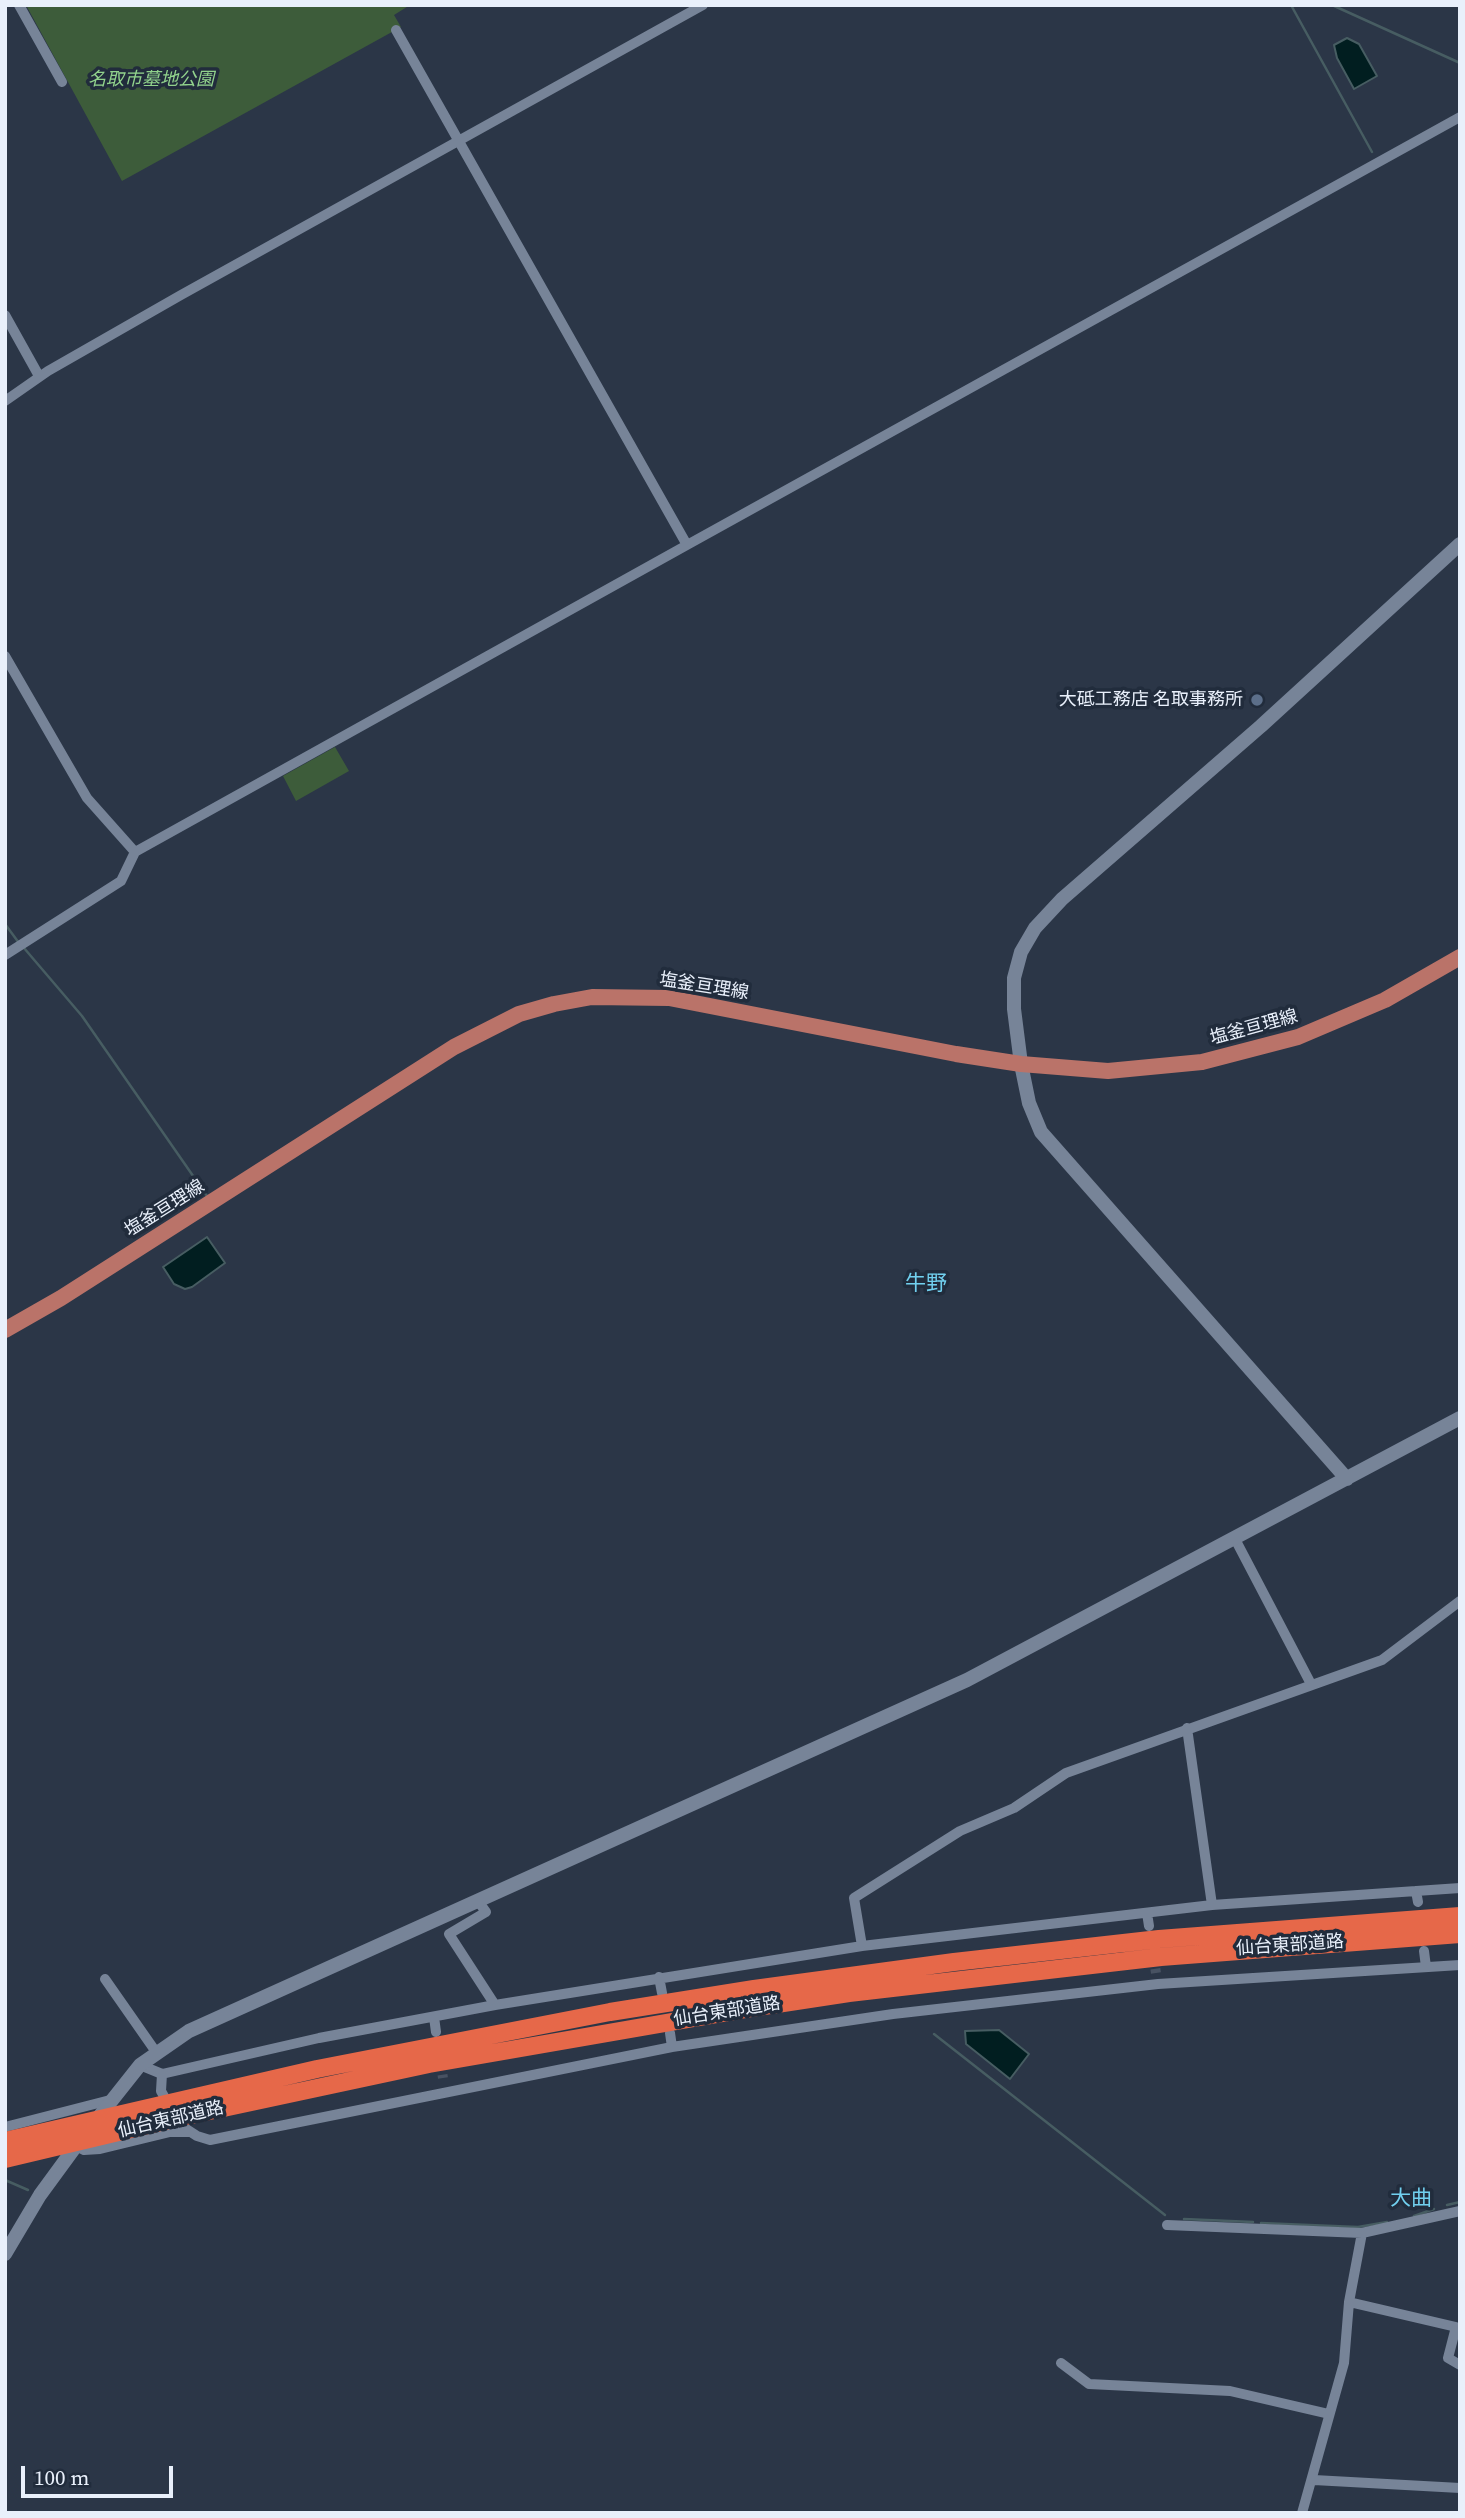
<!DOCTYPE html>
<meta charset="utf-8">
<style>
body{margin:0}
#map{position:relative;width:1465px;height:2518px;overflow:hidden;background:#2b3647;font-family:"Source Serif 4",serif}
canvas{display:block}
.frame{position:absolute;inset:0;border:7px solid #e9f0fb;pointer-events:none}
.scale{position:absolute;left:21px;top:2466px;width:152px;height:32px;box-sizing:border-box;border:4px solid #e9f0fb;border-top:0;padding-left:9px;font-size:21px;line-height:24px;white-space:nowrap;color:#e9f0fb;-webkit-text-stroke:5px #212c3c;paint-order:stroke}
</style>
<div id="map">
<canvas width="1465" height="2518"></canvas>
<div class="frame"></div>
<div class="scale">100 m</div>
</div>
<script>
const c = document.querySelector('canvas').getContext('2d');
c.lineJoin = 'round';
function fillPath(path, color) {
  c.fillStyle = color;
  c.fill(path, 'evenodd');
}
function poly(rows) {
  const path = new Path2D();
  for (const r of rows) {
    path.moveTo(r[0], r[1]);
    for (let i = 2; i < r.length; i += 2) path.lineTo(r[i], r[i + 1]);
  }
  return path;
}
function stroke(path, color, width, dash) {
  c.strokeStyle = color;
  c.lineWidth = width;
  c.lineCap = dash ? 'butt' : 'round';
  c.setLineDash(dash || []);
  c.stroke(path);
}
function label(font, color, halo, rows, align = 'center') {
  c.font = font + ' "Source Serif 4","Noto Sans JP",serif';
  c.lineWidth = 7;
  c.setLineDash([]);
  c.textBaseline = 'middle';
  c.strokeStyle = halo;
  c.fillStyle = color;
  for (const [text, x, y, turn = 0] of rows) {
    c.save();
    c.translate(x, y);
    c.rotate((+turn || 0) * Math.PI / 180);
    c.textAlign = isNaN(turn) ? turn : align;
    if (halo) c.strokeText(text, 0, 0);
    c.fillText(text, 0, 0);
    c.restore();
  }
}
const green = poly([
 [26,5,410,5,394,15,401,27,122,181],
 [335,747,349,771,296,801,283,776]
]);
const water = poly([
 [1347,38,1359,44,1377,76,1354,89,1337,58,1334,45,1347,38],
 [207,1237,225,1263,192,1287,185,1289,174,1284,163,1267,207,1237],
 [999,2030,1029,2054,1010,2079,966,2044,965,2031,999,2030]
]);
const stream = poly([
 [1291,5,1372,152],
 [1332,5,1460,63],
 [5,924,19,943],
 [24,948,82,1016,207,1196],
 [934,2034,1165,2215],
 [5,2180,28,2190],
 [1447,2205,1460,2202],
 [1414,2216,1434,2209],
 [1184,2219,1253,2222],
 [1261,2223,1358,2227,1387,2222]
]);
const streetTunnel = poly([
 [1153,1954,1156,1973],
 [440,2060,443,2078]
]);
const street = poly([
 [19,5,62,82],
 [5,315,39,376],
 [5,401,48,371,181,295,703,5],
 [687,545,1460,117],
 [5,656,87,798,135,852],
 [5,955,121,881,135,852,687,545,396,30],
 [1234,1537,1311,1684],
 [1187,1728,1212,1905],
 [1416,1891,1418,1902],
 [478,1901,486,1912,449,1934,495,2005],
 [1147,1913,1149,1926],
 [862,1946,854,1898,960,1831,1014,1808,1066,1773,1382,1660,1460,1601],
 [1424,1951,1426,1967],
 [659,1977,662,1993],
 [105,1979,156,2052],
 [434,2017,436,2032],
 [670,2033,672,2047],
 [140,2065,162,2074,319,2038,495,2005,862,1946,1212,1905,1460,1888],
 [162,2074,161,2091,180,2125,197,2136,210,2140,672,2047,893,2014,1158,1984,1460,1965],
 [5,2127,114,2099],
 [76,2146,84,2150,100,2149,170,2132,189,2132],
 [1167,2225,1362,2233],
 [1349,2302,1456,2327,1448,2358,1460,2365],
 [1061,2363,1089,2384,1230,2391,1329,2414],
 [1314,2480,1460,2488],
 [1302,2513,1344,2363,1349,2302,1362,2233,1460,2211]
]);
const secondary = poly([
 [1347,1479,1041,1132,1029,1103,1021,1064,1014,1009,1014,978,1021,952,1035,928,1062,899,1261,726,1460,544],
 [94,2123,140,2065,189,2031,967,1680,1460,1418],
 [5,2254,40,2195,81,2139]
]);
const primary = poly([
 [5,1330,61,1298,454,1047,519,1014,554,1004,592,997,669,998,956,1054,1021,1064,1108,1071,1202,1062,1298,1037,1385,1000,1460,957]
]);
const highway = poly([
 [5,2141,317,2069,610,2012,754,1989,954,1962,1159,1939,1460,1916],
 [5,2159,186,2116,429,2064,752,2008,849,1993,1161,1957,1460,1934]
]);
const markers = [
 [1257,700,7,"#5c6f8a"]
];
const parkNames = [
 ["名取市墓地公園",151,80]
];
const poiNames = [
 ["大砥工務店 名取事務所",1243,700]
];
const streetNames = [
 ["塩釜亘理線",704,987,9],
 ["塩釜亘理線",1254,1028,-15],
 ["塩釜亘理線",165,1209,-32],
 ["仙台東部道路",1290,1946,-4],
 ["仙台東部道路",727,2012,-9],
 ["仙台東部道路",171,2120,-13]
];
const quarterNames = [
 ["牛野",926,1285],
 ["大曲",1411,2200]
];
fillPath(green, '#3d5c3a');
fillPath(water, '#011e20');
stroke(water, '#475d62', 2);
stroke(stream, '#475d62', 2.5);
stroke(streetTunnel, '#485262', 10, [10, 5]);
stroke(street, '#778498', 10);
stroke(secondary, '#778498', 14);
stroke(primary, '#ba7369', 16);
stroke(highway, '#e66849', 18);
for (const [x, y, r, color] of markers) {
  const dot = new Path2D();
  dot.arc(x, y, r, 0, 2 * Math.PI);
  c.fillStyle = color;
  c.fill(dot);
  stroke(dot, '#212c3c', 2.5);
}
label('italic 18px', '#91d28c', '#212c3c', parkNames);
label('18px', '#e9f0fb', '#212c3c', poiNames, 'right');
label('18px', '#e9f0fb', '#212c3c', streetNames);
label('21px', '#71d0ef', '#212c3c', quarterNames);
</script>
